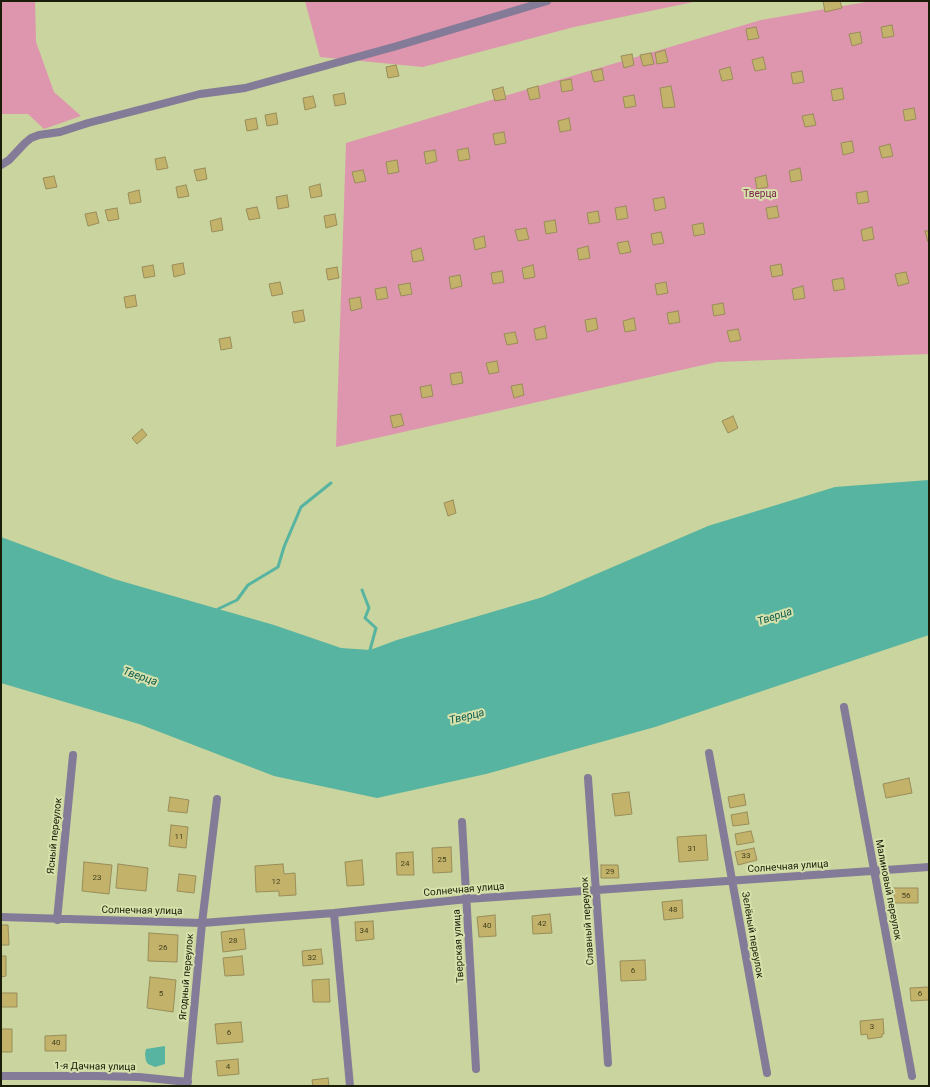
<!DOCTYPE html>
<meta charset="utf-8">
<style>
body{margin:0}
#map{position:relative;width:930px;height:1087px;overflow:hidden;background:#c9d49e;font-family:Roboto,sans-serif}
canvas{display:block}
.frame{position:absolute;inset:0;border:2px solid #1a1d08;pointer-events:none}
</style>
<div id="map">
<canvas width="930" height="1087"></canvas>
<div class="frame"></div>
</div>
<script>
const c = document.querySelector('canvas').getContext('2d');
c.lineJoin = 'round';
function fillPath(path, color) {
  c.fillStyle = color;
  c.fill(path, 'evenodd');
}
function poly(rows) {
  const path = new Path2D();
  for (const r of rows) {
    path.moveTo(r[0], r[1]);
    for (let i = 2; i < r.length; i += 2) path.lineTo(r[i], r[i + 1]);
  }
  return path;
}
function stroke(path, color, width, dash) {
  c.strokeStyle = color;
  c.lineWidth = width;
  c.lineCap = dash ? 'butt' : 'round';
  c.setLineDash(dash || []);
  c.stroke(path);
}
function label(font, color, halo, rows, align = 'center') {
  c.font = font + ' Roboto,sans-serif';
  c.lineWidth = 4;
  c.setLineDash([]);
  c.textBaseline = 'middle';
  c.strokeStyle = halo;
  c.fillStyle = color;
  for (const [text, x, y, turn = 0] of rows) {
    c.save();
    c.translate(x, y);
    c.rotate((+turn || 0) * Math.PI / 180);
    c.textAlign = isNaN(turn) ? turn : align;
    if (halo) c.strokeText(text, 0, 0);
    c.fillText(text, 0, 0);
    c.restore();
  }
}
const green = poly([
 [1,1,35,1,36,42,54,92,81,116,44,129,28,114,1,114],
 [305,1,698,1,574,27,423,67,320,57],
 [872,1,929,1,929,354,717,362,336,447,346,143,761,20]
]);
const water = poly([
 [929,480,929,635,655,727,486,774,377,798,274,776,139,724,1,683,1,537,114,579,274,625,341,648,370,650,397,640,543,597,708,526,835,487],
 [165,1046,165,1064,155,1067,148,1064,146,1061,145,1054,146,1049]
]);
const stream = poly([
 [362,590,369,608,365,618,376,628,370,650,370,653],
 [216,612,218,609,237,600,248,585,278,567,284,547,301,507,331,483]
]);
const building = poly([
 [823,1,840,1,842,8,825,12,823,1],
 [892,25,894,36,883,38,881,27,892,25],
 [756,27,759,38,748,40,746,29,756,27],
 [860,32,862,43,852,46,849,34,860,32],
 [665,50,668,62,657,64,655,53,665,50],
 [651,53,654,64,643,66,640,55,651,53],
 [632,54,634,65,624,68,621,56,632,54],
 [763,57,766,69,755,71,752,60,763,57],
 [396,65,399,76,388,78,386,67,396,65],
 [730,67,733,79,722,81,719,70,730,67],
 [602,69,604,80,594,82,591,71,602,69],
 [802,71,804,82,793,84,791,73,802,71],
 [571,79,573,90,562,92,560,81,571,79],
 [538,86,540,98,530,100,527,89,538,86],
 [671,86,675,107,663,108,660,88,671,86],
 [503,87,506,99,495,101,492,90,503,87],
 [842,88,844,99,833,101,831,90,842,88],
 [344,93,346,104,335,106,333,95,344,93],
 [634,95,636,106,625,108,623,97,634,95],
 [313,96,316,107,305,110,303,98,313,96],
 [914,108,916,119,905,121,903,110,914,108],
 [276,113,278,124,267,126,265,115,276,113],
 [813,114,816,125,805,127,802,116,813,114],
 [256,118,258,129,247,131,245,120,256,118],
 [569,118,571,130,560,132,558,121,569,118],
 [504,132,506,143,495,145,493,134,504,132],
 [852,141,854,152,843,155,841,143,852,141],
 [890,144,893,156,882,158,879,147,890,144],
 [468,148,470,159,459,161,457,150,468,148],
 [435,150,437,161,426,164,424,152,435,150],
 [165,157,168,168,157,170,155,159,165,157],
 [397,160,399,172,388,174,386,162,397,160],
 [205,168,207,179,197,181,194,170,205,168],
 [800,168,802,180,791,182,789,171,800,168],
 [363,170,366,181,355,183,352,172,363,170],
 [766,175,768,187,757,189,755,178,766,175],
 [54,176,57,187,46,189,43,178,54,176],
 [320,184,322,196,311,198,309,187,320,184],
 [186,185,189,196,178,198,176,187,186,185],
 [139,190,141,202,130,204,128,193,139,190],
 [867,191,869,202,858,204,856,193,867,191],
 [287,195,289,207,278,209,276,197,287,195],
 [664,197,666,208,655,211,653,199,664,197],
 [626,206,628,218,617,220,615,208,626,206],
 [777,206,779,217,768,219,766,208,777,206],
 [257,207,260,218,249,220,246,209,257,207],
 [117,208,119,219,108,221,105,210,117,208],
 [598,211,600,222,589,224,587,213,598,211],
 [96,212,99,223,88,226,85,214,96,212],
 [335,214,337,225,326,228,324,216,335,214],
 [221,218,223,230,212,232,210,221,221,218],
 [555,220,557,232,546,234,544,222,555,220],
 [703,223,705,234,694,236,692,225,703,223],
 [872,227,874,239,863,241,861,230,872,227],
 [526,228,529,239,518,241,515,230,526,228],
 [925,231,929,231,929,242,928,242,925,231],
 [661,232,664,243,653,245,651,234,661,232],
 [484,236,486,247,475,250,473,239,484,236],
 [628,241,631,252,620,254,617,243,628,241],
 [588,246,590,258,579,260,577,249,588,246],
 [421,248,424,260,413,262,411,251,421,248],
 [183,263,185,274,174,277,172,265,183,263],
 [781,264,783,275,772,277,770,266,781,264],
 [153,265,155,276,144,278,142,267,153,265],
 [533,265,535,277,524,279,522,268,533,265],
 [337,267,339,278,328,280,326,269,337,267],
 [502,271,504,282,493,284,491,273,502,271],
 [906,272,909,283,898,286,895,274,906,272],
 [460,275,462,286,451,289,449,277,460,275],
 [843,278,845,289,834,291,832,280,843,278],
 [280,282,283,294,272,296,269,284,280,282],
 [666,282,668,293,657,295,655,284,666,282],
 [410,283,412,294,401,296,398,285,410,283],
 [803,286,805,298,794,300,792,289,803,286],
 [386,287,388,298,377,300,375,289,386,287],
 [135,295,137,306,126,308,124,297,135,295],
 [360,297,362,308,351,311,349,299,360,297],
 [723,303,725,314,714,316,712,305,723,303],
 [303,310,305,321,294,323,292,312,303,310],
 [678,311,680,322,669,324,667,313,678,311],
 [596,318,598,329,587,332,585,320,596,318],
 [634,318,636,330,625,332,623,321,634,318],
 [545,326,547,338,536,340,534,329,545,326],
 [738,329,741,340,730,342,727,331,738,329],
 [515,332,518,343,507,345,504,334,515,332],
 [230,337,232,348,221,350,219,339,230,337],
 [497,361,499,372,489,374,486,363,497,361],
 [461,372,463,383,452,385,450,374,461,372],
 [522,384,524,395,514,398,511,386,522,384],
 [431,385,433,396,422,398,420,387,431,385],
 [401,414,404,425,393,428,390,416,401,414],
 [733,416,738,428,728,433,722,421,733,416],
 [142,429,147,435,137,444,132,438,142,429],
 [453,500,456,513,448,516,444,503,453,500],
 [909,778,912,793,886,798,883,784,909,778],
 [629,792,632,814,615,816,612,794,629,792],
 [744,794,746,805,730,808,728,797,744,794],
 [170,797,189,800,187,813,168,811,170,797],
 [747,812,749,824,733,826,731,815,747,812],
 [171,825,188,827,186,848,169,846,171,825],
 [751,831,754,842,737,845,735,834,751,831],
 [706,835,708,860,679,862,677,837,706,835],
 [451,847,452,872,433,873,432,848,451,847],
 [754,848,757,860,738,865,735,852,754,848],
 [413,852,414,875,397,875,396,853,413,852],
 [362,860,364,885,347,886,345,862,362,860],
 [84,862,112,865,109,894,82,891,84,862],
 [118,864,148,868,146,891,116,888,118,864],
 [283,864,284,874,295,873,296,895,279,896,279,891,256,892,255,866,283,864],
 [601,865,618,865,619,878,601,878,601,865],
 [179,874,196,876,194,893,177,891,179,874],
 [894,888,918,888,918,903,894,903,894,888],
 [682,900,683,918,664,920,662,902,682,900],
 [550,914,552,933,533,934,532,916,550,914],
 [495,915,496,936,479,937,477,917,495,915],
 [373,921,374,939,356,941,355,922,373,921],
 [1,925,8,925,9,945,1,945,1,925],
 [244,929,246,949,223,952,221,932,244,929],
 [149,933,178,935,177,962,148,961,149,933],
 [321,949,323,964,303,966,302,951,321,949],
 [1,956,6,956,6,976,1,977,1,956],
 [242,956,244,975,225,976,223,958,242,956],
 [645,960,646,980,621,981,620,961,645,960],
 [150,977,176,980,173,1012,147,1008,150,977],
 [329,979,330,1002,313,1002,312,980,329,979],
 [929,987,929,1000,911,1001,910,988,929,987],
 [1,993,17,993,17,1007,1,1007,1,993],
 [883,1019,884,1034,882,1034,882,1037,868,1039,867,1034,861,1035,860,1021,883,1019],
 [241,1022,243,1042,217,1044,215,1024,241,1022],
 [1,1029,12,1029,12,1052,1,1052,1,1029],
 [66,1035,66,1051,45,1051,45,1036,66,1035],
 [238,1059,239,1074,218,1076,216,1061,238,1059],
 [328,1078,329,1086,313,1086,312,1080,328,1078]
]);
const street = poly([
 [1,165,9,160,25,143,31,138,39,135,60,132,88,123,200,94,245,88,397,46,547,1],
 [844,707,912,1076],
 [709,753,767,1073],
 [588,778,608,1063],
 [462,822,476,1069],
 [334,913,350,1086],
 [1,917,202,923,334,913,467,899,929,867],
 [57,920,73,755],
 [1,1076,97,1076,139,1077,188,1082],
 [187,1086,202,923,217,799]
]);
const numberNames = [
 ["11",179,837],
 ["31",692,849],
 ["33",746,856],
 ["25",442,860],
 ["24",405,864],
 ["29",610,872],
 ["23",97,878],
 ["12",276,882],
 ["56",906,896],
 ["48",673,910],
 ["42",542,924],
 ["40",487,926],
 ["34",364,931],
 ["28",233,941],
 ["26",163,948],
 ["32",312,958],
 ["6",633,971],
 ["5",161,994],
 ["6",920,994],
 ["3",872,1027],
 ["6",229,1033],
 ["40",56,1043],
 ["4",228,1067]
];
const parkNames = [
 ["Тверца",760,194]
];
const streetNames = [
 ["Ясный переулок",55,836,-84],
 ["Солнечная улица",788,867,-4],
 ["Солнечная улица",464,890,-5],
 ["Малиновый переулок",888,890,79],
 ["Солнечная улица",142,911,1],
 ["Славный переулок",588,921,-94],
 ["Зелёный переулок",752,935,80],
 ["Тверская улица",459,946,-93],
 ["Ягодный переулок",187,977,-85],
 ["1-я Дачная улица",95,1067,1]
];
const waterNames = [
 ["Тверца",775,617,-18],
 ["Тверца",140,677,19],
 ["Тверца",467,717,-14]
];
fillPath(green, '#de95ae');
fillPath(water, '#57b4a0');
stroke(stream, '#57b4a0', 3);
fillPath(building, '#c3b26a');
stroke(building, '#998d5a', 1);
stroke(street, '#837b97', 8);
label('8px', '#444220', null, numberNames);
label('10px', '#7b254b', '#d6e1ab', parkNames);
label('10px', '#1a1d08', '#d6e1ab', streetNames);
label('italic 11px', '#0b5b4e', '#d6e1ab', waterNames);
</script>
